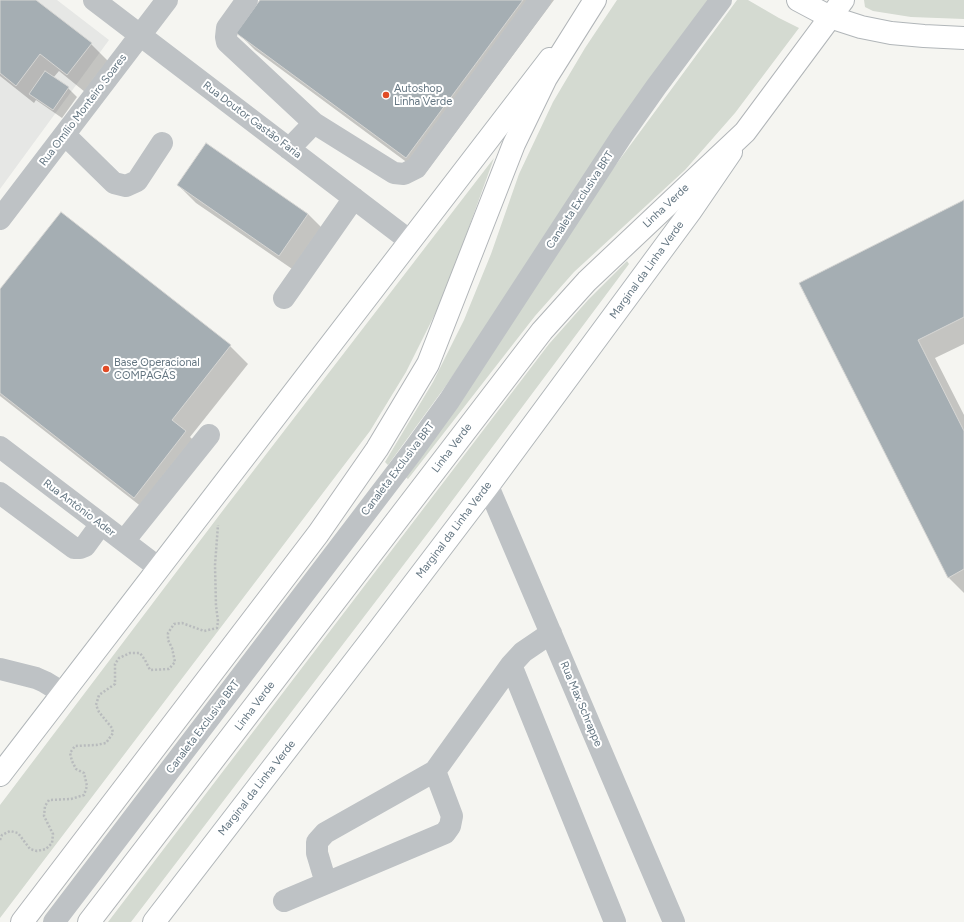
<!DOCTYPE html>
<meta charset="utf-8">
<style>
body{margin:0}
canvas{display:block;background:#f5f5f1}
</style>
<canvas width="964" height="922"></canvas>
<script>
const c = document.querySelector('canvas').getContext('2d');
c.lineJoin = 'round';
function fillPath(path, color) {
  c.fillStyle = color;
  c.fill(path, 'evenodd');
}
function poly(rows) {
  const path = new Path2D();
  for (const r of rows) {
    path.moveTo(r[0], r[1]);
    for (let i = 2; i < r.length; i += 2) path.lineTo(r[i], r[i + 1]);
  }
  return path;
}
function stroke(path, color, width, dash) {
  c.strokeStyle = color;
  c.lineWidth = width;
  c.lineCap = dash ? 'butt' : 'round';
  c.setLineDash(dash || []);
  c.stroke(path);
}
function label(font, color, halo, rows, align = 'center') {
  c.font = font + ' Figtree,sans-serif';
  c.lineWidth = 4;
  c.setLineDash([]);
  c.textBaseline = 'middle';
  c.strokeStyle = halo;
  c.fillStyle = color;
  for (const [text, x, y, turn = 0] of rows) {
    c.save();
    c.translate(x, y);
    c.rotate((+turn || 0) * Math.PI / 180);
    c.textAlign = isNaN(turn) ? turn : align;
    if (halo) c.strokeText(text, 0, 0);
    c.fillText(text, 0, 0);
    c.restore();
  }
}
const built = poly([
 [0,0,57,0,109,40,0,189]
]);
const green = poly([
 [617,0,710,0,445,387,388,465,385,462,433,382,464,320,491,254,519,174,553,102,585,48],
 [737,0,748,0,779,18,799,28,735,113,685,170,574,272,535,316,408,479,404,476,612,170],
 [864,0,964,0,964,19,911,17,873,11,865,7],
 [494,158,444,296,406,372,370,431,0,918,0,805,224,509],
 [627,261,629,264,434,525,131,922,108,922,549,344,588,300]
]);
const shadow = poly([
 [0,0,35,0,91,44,109,62,85,92,59,71,53,78,68,88,77,97,62,118,36,100,34,103,0,76],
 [261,0,554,0,424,175,255,50,237,32],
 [206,145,308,214,326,232,298,273,196,203,178,185],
 [964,202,964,344,935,358,964,415,964,593,948,577,800,283],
 [0,291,230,346,248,364,190,437,204,450,152,515,0,396]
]);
const building = poly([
 [0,0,36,0,92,43,67,75,40,54,16,86,0,73,0,0],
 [260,0,523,0,406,158,236,33,260,0],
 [45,71,69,87,53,110,29,94,45,71],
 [206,143,308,214,279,256,177,185,206,143],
 [964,200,964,317,918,340,964,431,964,569,948,578,799,283,964,200],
 [61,212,231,345,172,420,186,431,134,498,0,393,0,289,61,212]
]);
const path = poly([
 [0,840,2,835,10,831,18,833,30,849,37,851,46,849,52,843,53,834,44,816,45,806,49,800,71,799,84,795,87,786,84,773,76,769,72,761,70,753,75,746,96,745,106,743,113,733,112,728,99,712,96,705,99,695,115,684,115,664,119,658,130,653,140,653,145,660,150,670,169,669,175,662,172,648,168,640,168,633,174,624,182,623,204,631,217,628,218,621,216,606,215,565,218,525]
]);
const minor = poly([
 [94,0,410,241],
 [247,0,227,28,226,37,227,42,314,123,394,173,404,174,416,168,540,0],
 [65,135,114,183,126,186,137,181,162,143],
 [289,149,314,123],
 [0,219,167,0],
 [284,298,354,198],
 [0,447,159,568],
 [488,486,674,922],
 [0,493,74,548,80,548,85,546,101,524],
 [124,541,209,435],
 [511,665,615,922],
 [0,669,36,678,45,682,63,693],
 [326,883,317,853,317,842,325,833,435,771,511,665,523,652,551,633],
 [284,901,445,833,450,826,452,816,435,771],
 [54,922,412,452,449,401,623,134,656,87,721,0]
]);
const major = poly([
 [798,0,830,17,861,27,891,33,924,36,964,38],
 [0,775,550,59],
 [154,922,374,636,488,486,690,212,731,152]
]);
const highway = poly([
 [22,922,318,534,377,449,428,364,514,144,546,78,595,0],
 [89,922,542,331,587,281,745,132,843,0]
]);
const markers = [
 [386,95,4,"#e14b25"],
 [106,369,4,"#e14b25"]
];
const poiNames = [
 ["Autoshop",394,89],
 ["Linha Verde",394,102],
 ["Base Operacional",114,363],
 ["COMPAGÁS",114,376]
];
const streetNames = [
 ["Rua Omílio Monteiro Soares",83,110,-53],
 ["Rua Doutor Gastão Faria",252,120,37],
 ["Canaleta Exclusiva BRT",580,200,-57],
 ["Linha Verde",666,206,-43],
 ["Marginal da Linha Verde",647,270,-54],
 ["Linha Verde",452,448,-53],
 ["Canaleta Exclusiva BRT",398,469,-53],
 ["Rua Antônio Ader",79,508,37],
 ["Marginal da Linha Verde",454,530,-53],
 ["Rua Max Schrappe",581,704,67],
 ["Linha Verde",255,706,-53],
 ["Canaleta Exclusiva BRT",203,727,-53],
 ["Marginal da Linha Verde",257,788,-52]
];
fillPath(built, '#e6e7e5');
fillPath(green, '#d4dad1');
fillPath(shadow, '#0003');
fillPath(building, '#a5aeb3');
stroke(building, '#d6d6d4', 1);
stroke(major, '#b1b6b9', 24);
stroke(highway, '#b1b5b8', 24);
stroke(path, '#b8bbbd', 2.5, [2, 2]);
stroke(minor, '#bec2c5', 22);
stroke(major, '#fff', 22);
stroke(highway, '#fff', 22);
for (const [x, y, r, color] of markers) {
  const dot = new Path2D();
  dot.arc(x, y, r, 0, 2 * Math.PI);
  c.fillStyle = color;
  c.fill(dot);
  stroke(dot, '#fff', 1.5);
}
label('11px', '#647682', '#fff', poiNames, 'left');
label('11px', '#647682', '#fff', streetNames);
</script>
